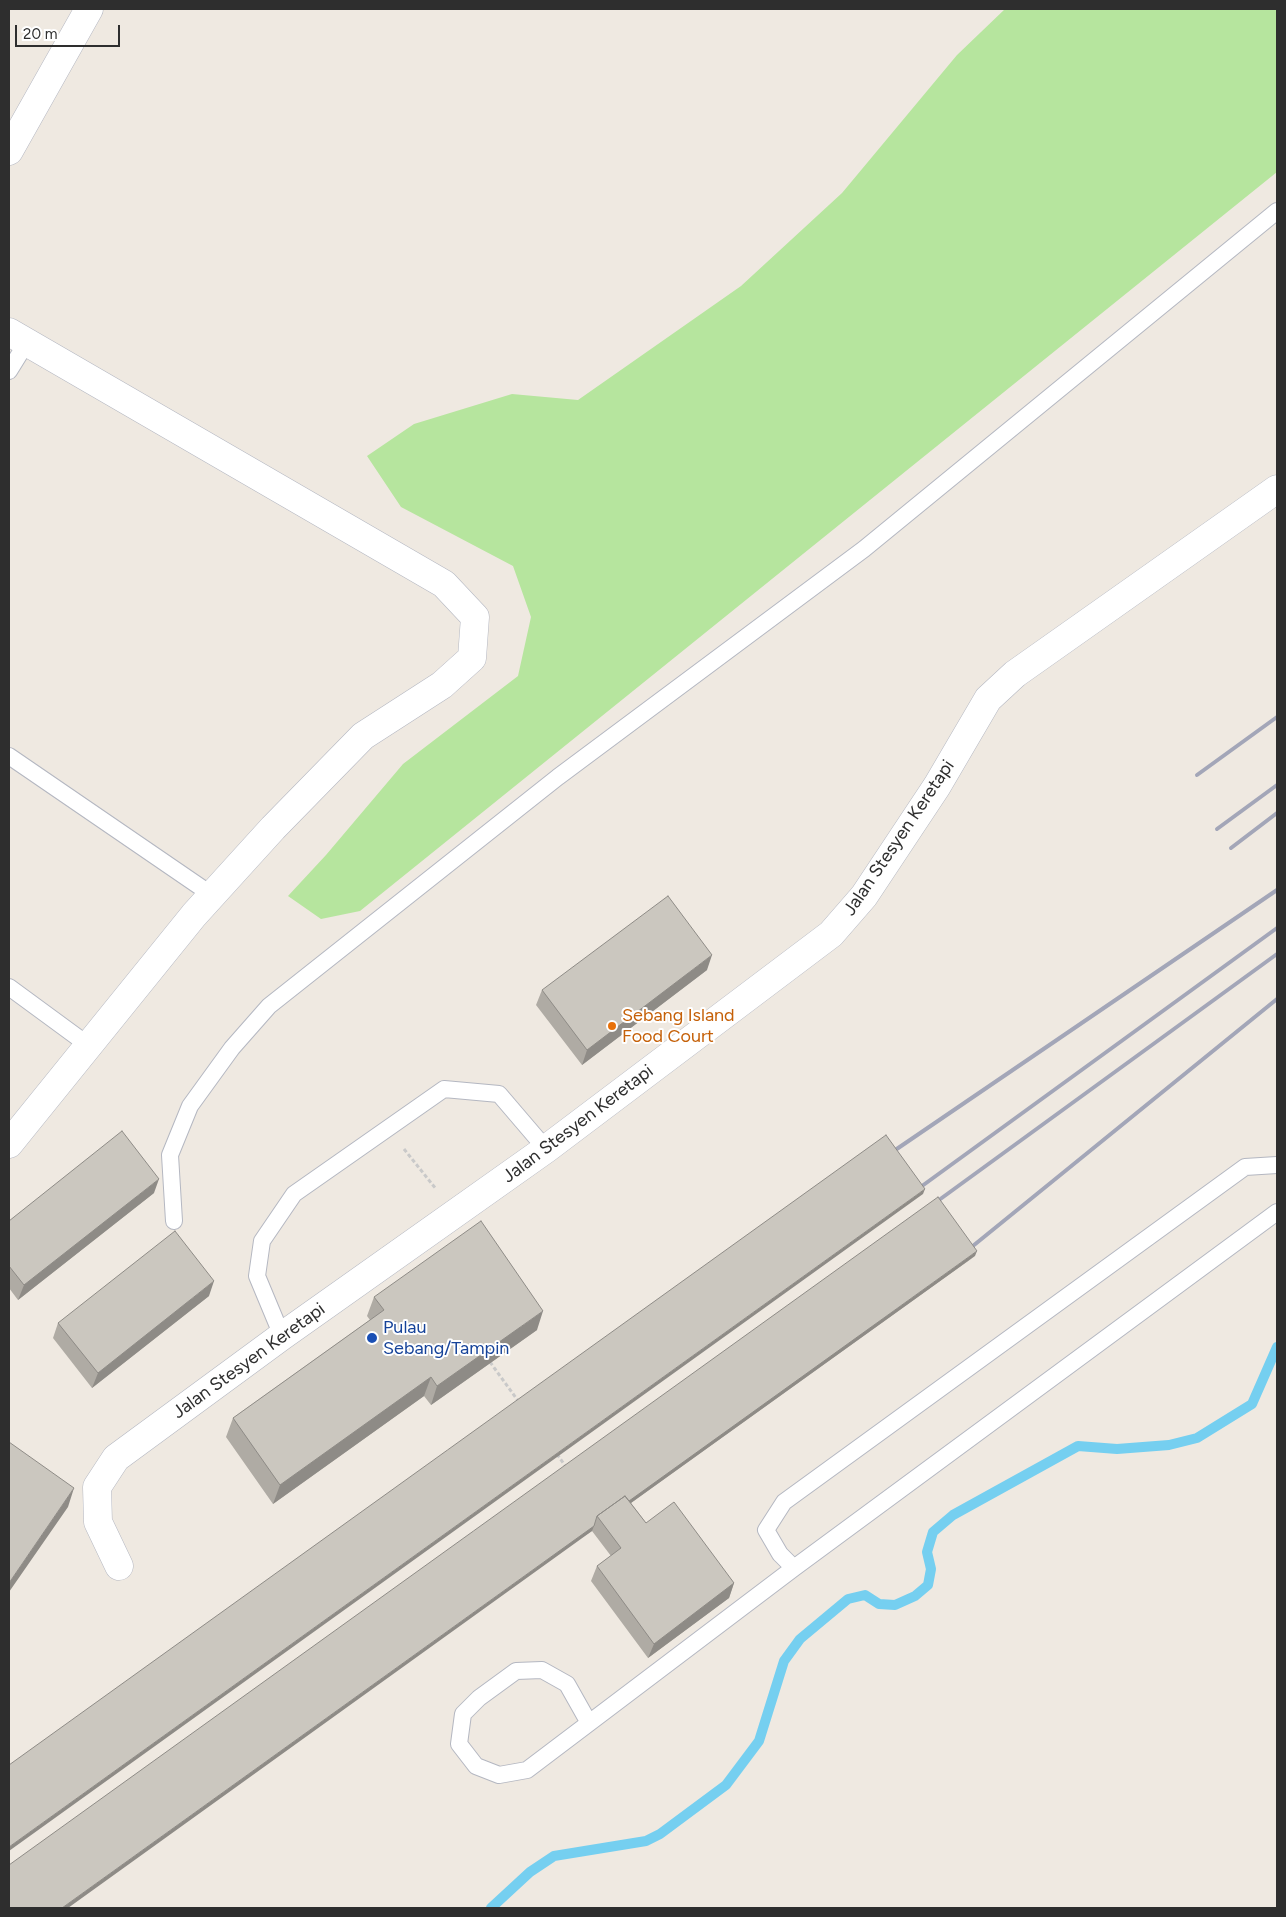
<!DOCTYPE html>
<style>
body{margin:0}
#map{position:relative;width:1286px;height:1917px;overflow:hidden;background:#efe9e1;font-family:Figtree,sans-serif}
canvas{display:block}
.frame{position:absolute;inset:0;border:10px solid #2e2e2e;pointer-events:none}
.scale{position:absolute;left:15px;top:25px;width:105px;height:22px;box-sizing:border-box;border:2px solid #2e2e2e;border-top:0;padding-left:6px;font-size:15px;line-height:18px;white-space:nowrap;color:#2e2e2e;-webkit-text-stroke:4px #fff;paint-order:stroke}
</style>
<div id="map">
<canvas width="1286" height="1917"></canvas>
<div class="frame"></div>
<div class="scale">20 m</div>
</div>
<script>
const c = document.querySelector('canvas').getContext('2d');
c.lineJoin = 'round';
function fillPath(path, color) {
  c.fillStyle = color;
  c.fill(path, 'evenodd');
}
function poly(rows) {
  const path = new Path2D();
  for (const r of rows) {
    path.moveTo(r[0], r[1]);
    for (let i = 2; i < r.length; i += 2) path.lineTo(r[i], r[i + 1]);
  }
  return path;
}
function stroke(path, color, width, dash) {
  c.strokeStyle = color;
  c.lineWidth = width;
  c.lineCap = dash ? 'butt' : 'round';
  c.setLineDash(dash || []);
  c.stroke(path);
}
function label(font, color, halo, rows, align = 'center') {
  c.font = font + ' Figtree,sans-serif';
  c.lineWidth = 4;
  c.setLineDash([]);
  c.textBaseline = 'middle';
  c.strokeStyle = halo;
  c.fillStyle = color;
  for (const [text, x, y, turn = 0] of rows) {
    c.save();
    c.translate(x, y);
    c.rotate((+turn || 0) * Math.PI / 180);
    c.textAlign = isNaN(turn) ? turn : align;
    if (halo) c.strokeText(text, 0, 0);
    c.fillText(text, 0, 0);
    c.restore();
  }
}
const green = poly([
 [1005,9,1277,9,1277,172,360,911,321,919,288,896,326,855,403,764,518,676,531,617,513,566,401,507,367,456,414,424,512,394,578,400,741,286,842,193,957,55]
]);
const stream = poly([
 [491,1908,530,1872,554,1856,646,1841,660,1834,726,1785,759,1741,784,1661,800,1639,848,1599,865,1595,879,1604,895,1605,915,1596,928,1585,931,1569,927,1552,933,1532,953,1515,1078,1446,1117,1449,1169,1445,1197,1438,1252,1404,1277,1347]
]);
const path = poly([
 [404,1149,436,1189]
]);
const lane = poly([
 [9,371,27,342],
 [9,756,212,895],
 [9,987,88,1045],
 [174,1221,170,1155,190,1106,232,1048,269,1006,558,777,864,549,1277,211],
 [282,1336,257,1276,262,1241,294,1194,444,1089,499,1094,546,1149],
 [794,1568,780,1554,766,1530,784,1502,1245,1167,1277,1165],
 [589,1723,567,1684,542,1670,516,1671,479,1698,463,1714,459,1744,476,1766,499,1775,527,1770,794,1568,1277,1212]
]);
const street = poly([
 [9,151,89,9],
 [9,332,444,584,475,617,472,658,442,685,363,736,273,828,194,915,9,1144],
 [119,1566,98,1522,97,1487,116,1458,282,1336,546,1149,831,934,864,896,937,786,988,699,1015,674,1277,489]
]);
const rail = poly([
 [1197,775,1277,717],
 [1217,829,1277,785],
 [1231,848,1277,813],
 [885,1157,1277,890],
 [911,1194,1277,928],
 [928,1208,1277,954],
 [963,1254,1277,999]
]);
const pathBridge = poly([
 [490,1362,519,1402],
 [557,1454,566,1467]
]);
const wall = poly([
 [707,970,582,1065,536,1005,542,990],
 [154,1193,18,1300,9,1288,9,1221],
 [975,1256,631,1503,646,1523,734,1583,729,1598,648,1658,591,1581,597,1566,611,1556,592,1531,9,1908],
 [209,1296,92,1388,53,1338,58,1323],
 [374,1297,537,1330,431,1405,424,1396,273,1504,226,1437,233,1418,370,1320,367,1316]
]);
const shadedWall = poly([
 [712,955,707,970,582,1065,587,1050],
 [159,1179,154,1193,18,1300,24,1285],
 [925,1189,923,1194,9,1851,9,1847],
 [977,1251,975,1256,603,1523,601,1521],
 [214,1281,209,1296,92,1388,98,1373],
 [543,1311,537,1330,431,1405,437,1386],
 [431,1377,424,1396,273,1504,280,1485],
 [74,1488,68,1507,9,1592,9,1583],
 [594,1526,592,1531,68,1908,62,1908],
 [734,1583,729,1598,648,1658,654,1644]
]);
const building = poly([
 [668,896,712,955,587,1050,542,990,668,896],
 [122,1131,159,1179,24,1285,9,1266,9,1221,122,1131],
 [886,1135,925,1189,9,1847,9,1765,886,1135],
 [938,1197,977,1251,629,1501,625,1496,597,1516,594,1526,62,1908,9,1908,9,1865,938,1197],
 [481,1221,543,1311,437,1386,431,1377,280,1485,233,1418,384,1310,374,1297,481,1221],
 [175,1231,214,1281,98,1373,58,1323,175,1231],
 [9,1442,74,1488,9,1583,9,1442],
 [625,1496,646,1523,674,1502,734,1583,654,1644,597,1566,621,1548,597,1516,625,1496]
]);
const markers = [
 [612,1026,5,"#e8710a"],
 [372,1338,6,"#1a4fb4"]
];
const streetNames = [
 ["Jalan Stesyen Keretapi",899,838,-56],
 ["Jalan Stesyen Keretapi",578,1124,-37],
 ["Jalan Stesyen Keretapi",249,1361,-36]
];
const foodNames = [
 ["Sebang Island",622,1016],
 ["Food Court",622,1037]
];
const transitNames = [
 ["Pulau",383,1328],
 ["Sebang/Tampin",383,1349]
];
fillPath(green, '#b6e59e');
stroke(stream, '#75cff0', 10);
stroke(lane, '#b4b7c1', 18);
stroke(street, '#b4b7c1', 29);
stroke(path, '#c9c9c9', 3, [4, 2.5]);
stroke(lane, '#fff', 16);
stroke(street, '#fff', 28);
stroke(rail, '#a3a6b8', 4);
stroke(pathBridge, '#c9c9c9', 3, [4, 2.5]);
fillPath(wall, '#afaba4');
fillPath(shadedWall, '#8e8b86');
fillPath(building, '#cbc7bf');
stroke(building, '#8e8b86', 1);
for (const [x, y, r, color] of markers) {
  const dot = new Path2D();
  dot.arc(x, y, r, 0, 2 * Math.PI);
  c.fillStyle = color;
  c.fill(dot);
  stroke(dot, '#fff', 2);
}
label('18px', '#2e2e2e', '#fff', streetNames);
label('18px', '#c56008', '#fff', foodNames, 'left');
label('18px', '#164399', '#fff', transitNames, 'left');
</script>
